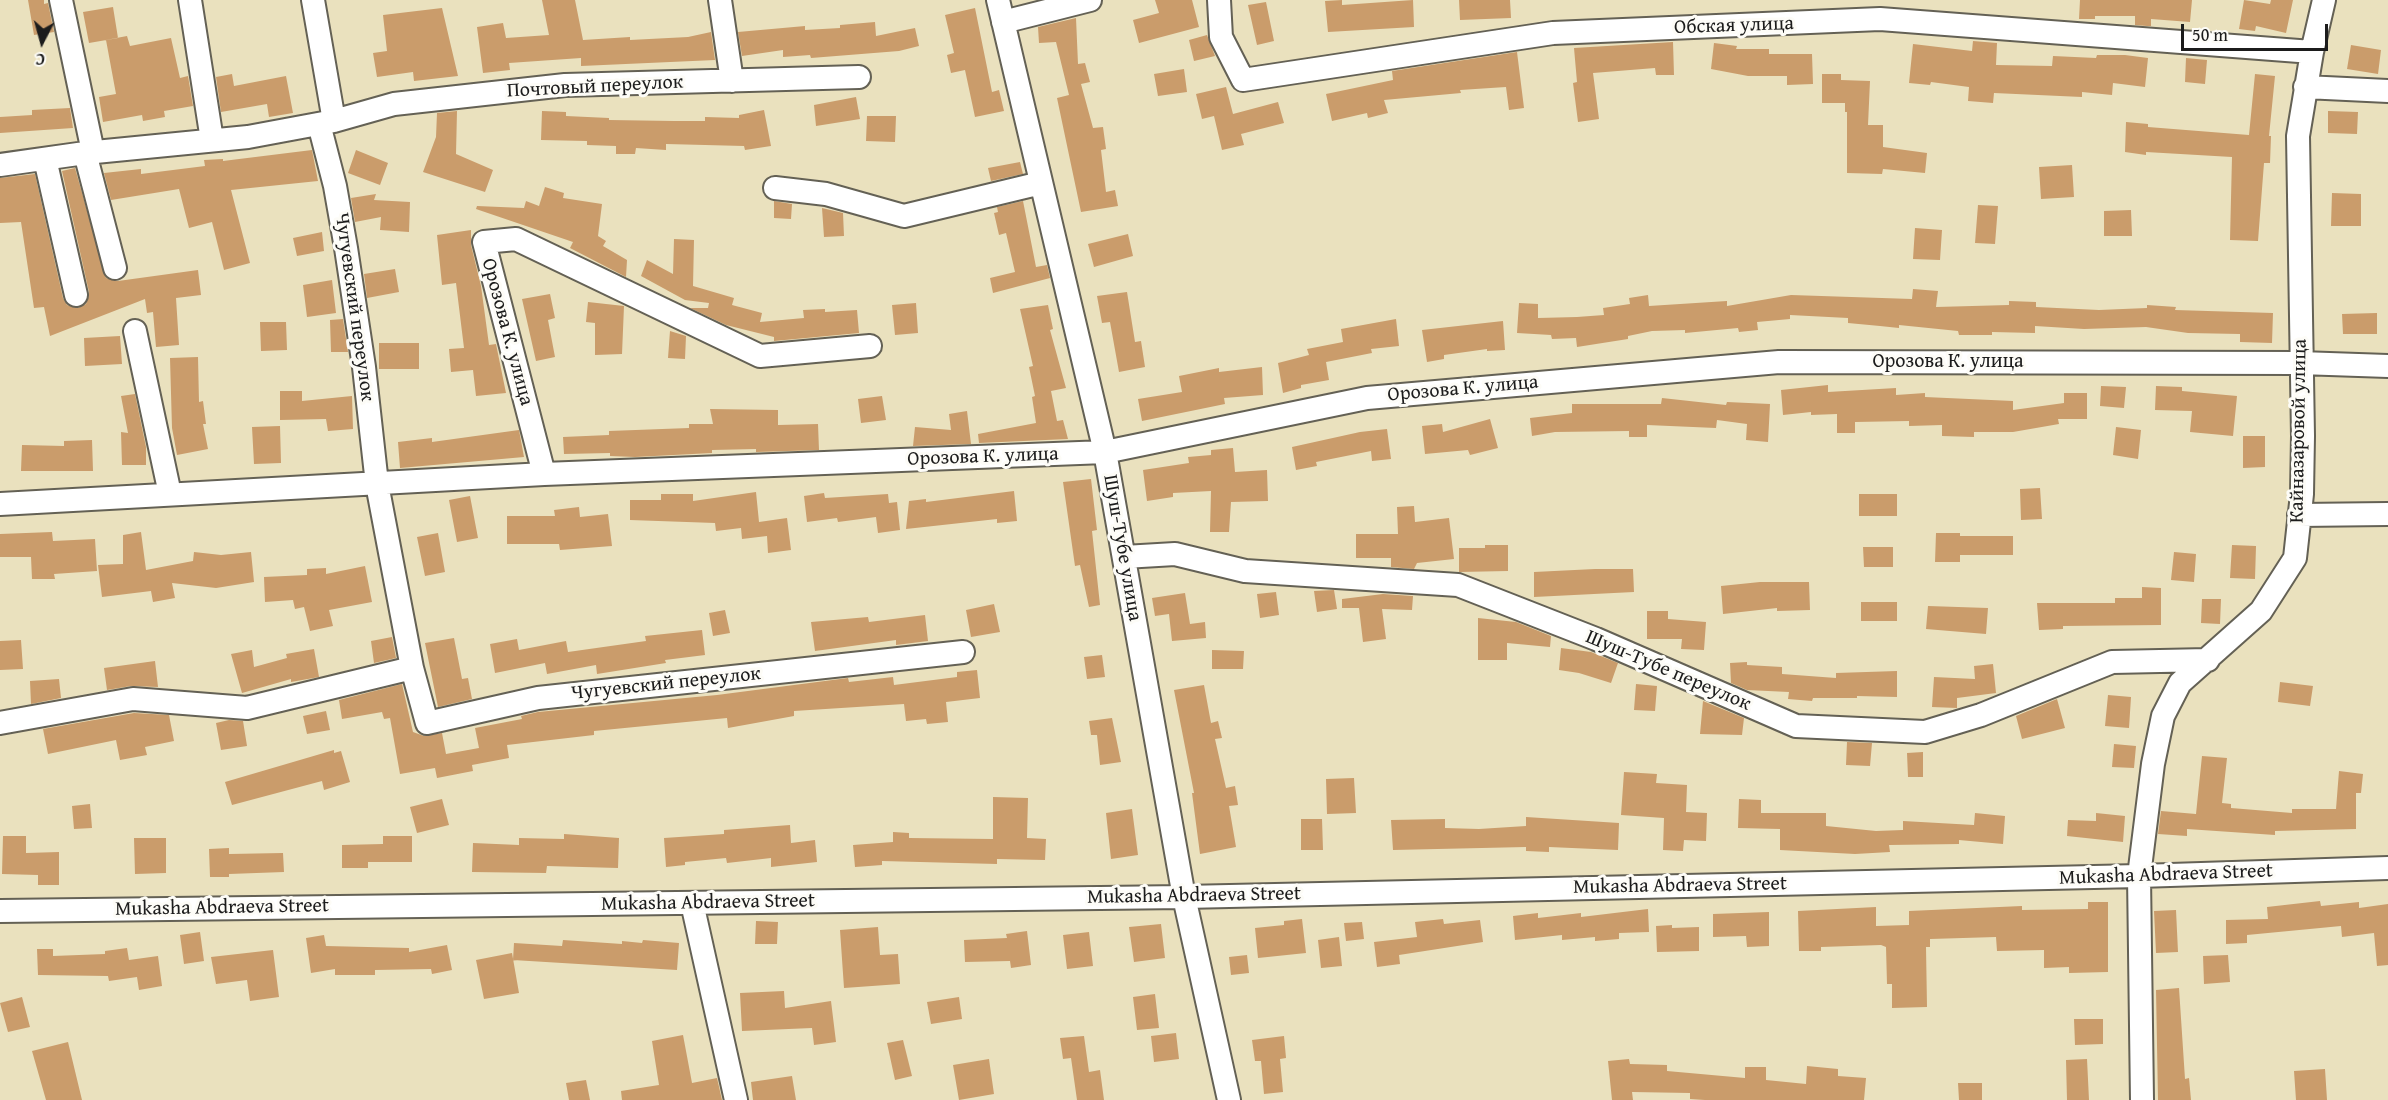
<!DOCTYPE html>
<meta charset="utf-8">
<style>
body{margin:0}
#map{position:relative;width:2388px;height:1100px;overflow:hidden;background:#eae1be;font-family:"Gentium Book Plus",serif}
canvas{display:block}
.north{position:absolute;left:12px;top:12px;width:60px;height:60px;-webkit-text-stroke:4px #fdfcf7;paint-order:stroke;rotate:186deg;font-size:16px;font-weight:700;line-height:24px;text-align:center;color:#1c1c1c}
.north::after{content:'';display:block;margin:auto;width:21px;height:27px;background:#1c1c1c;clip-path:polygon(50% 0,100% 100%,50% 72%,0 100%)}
.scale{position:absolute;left:2181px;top:24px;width:147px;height:27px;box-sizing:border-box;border:3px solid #1c1c1c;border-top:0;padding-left:8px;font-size:18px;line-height:21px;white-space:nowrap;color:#1c1c1c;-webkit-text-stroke:4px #fdfcf7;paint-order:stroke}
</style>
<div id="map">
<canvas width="2388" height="1100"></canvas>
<div class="north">С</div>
<div class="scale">50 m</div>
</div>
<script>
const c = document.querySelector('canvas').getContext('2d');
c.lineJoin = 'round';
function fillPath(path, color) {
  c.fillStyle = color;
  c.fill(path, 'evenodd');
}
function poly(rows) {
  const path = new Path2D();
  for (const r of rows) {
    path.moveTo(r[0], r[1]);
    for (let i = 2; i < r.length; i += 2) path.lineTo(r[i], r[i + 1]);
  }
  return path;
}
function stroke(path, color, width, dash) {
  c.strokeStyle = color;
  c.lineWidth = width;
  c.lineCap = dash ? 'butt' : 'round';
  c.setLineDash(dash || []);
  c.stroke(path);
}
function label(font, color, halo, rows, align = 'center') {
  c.font = font + ' "Gentium Book Plus",serif';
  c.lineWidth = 6;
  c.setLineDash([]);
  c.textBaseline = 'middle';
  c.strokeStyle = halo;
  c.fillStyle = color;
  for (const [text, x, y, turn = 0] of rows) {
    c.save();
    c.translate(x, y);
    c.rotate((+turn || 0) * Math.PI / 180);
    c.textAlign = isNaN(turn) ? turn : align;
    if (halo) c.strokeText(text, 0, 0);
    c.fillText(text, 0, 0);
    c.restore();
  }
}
const building = poly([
 [28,0,44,0,44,4,48,3,54,32,34,35],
 [542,0,575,0,583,40,630,37,630,40,688,37,711,32,715,60,581,66,581,58,509,63,510,70,483,73,477,27,503,23,506,38,549,35],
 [1155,0,1192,0,1199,27,1139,43,1133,20,1159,13],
 [1342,0,1342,5,1413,0,1414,27,1328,32,1325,1],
 [1459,0,1510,0,1511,18,1460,20],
 [2080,0,2192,0,2190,22,2151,19,2151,26,2147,26,2135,25,2135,16,2095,16,2095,19,2079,19],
 [2244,0,2270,4,2271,0,2293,0,2286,33,2256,26,2255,31,2239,29],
 [1266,2,1274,41,1257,45,1248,5],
 [113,7,118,38,89,43,83,12],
 [442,8,458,76,414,81,413,72,377,77,373,53,387,51,383,15],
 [975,8,992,92,999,90,1004,111,975,117,965,70,951,73,947,55,954,53,945,15],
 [1076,18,1078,64,1085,63,1090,82,1081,84,1093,128,1103,127,1106,149,1101,150,1106,192,1115,190,1118,206,1081,212,1057,98,1069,95,1056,42,1039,43,1038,27],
 [875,22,876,36,915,28,919,46,899,51,811,58,810,55,783,57,783,50,742,56,738,32,805,26,805,30,840,28,840,25],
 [1207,35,1215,56,1194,61,1189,40],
 [127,36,130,46,171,38,180,78,188,76,193,106,164,111,165,117,143,121,142,115,103,122,99,97,116,94,106,40],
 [1973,41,1997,43,1996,65,2052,66,2053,56,2096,58,2097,55,2125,55,2148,58,2145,87,2113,83,2112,95,2082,92,2082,97,1994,93,1993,103,1968,101,1969,87,1931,82,1930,85,1909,83,1913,44,1972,51],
 [1673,42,1674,75,1656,75,1655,68,1593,73,1599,119,1578,122,1573,83,1577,82,1574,48],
 [1714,43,1737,46,1736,49,1769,49,1769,54,1812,54,1813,84,1787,85,1787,76,1748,76,1711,69],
 [2351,45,2381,50,2378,74,2347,69],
 [1517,52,1524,108,1509,110,1506,87,1460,90,1461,93,1384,100,1388,113,1368,118,1367,113,1332,121,1326,94,1393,80,1392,71],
 [2186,58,2207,60,2205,84,2185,82],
 [1184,69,1187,92,1158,96,1154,74],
 [232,74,234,86,286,76,293,113,269,117,267,104,221,112,216,77],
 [1822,74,1841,74,1841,80,1870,81,1868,125,1883,125,1883,147,1927,153,1925,173,1883,169,1882,174,1847,173,1847,112,1845,112,1845,103,1822,103],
 [2255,74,2275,76,2269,136,2271,136,2270,163,2264,163,2258,241,2230,240,2232,157,2146,152,2146,155,2125,152,2126,122,2148,124,2148,127,2249,135],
 [1226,87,1233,114,1278,102,1284,123,1241,134,1244,145,1222,150,1214,116,1202,119,1196,94],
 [856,97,860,119,816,126,814,105],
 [70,108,73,128,0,133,0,117,32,115,32,110],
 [764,110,771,146,745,150,744,146,666,144,666,150,636,148,635,154,616,154,616,146,587,145,587,141,541,140,542,111,566,112,566,116,609,118,609,120,674,121,705,121,705,117,739,118,739,115],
 [457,111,456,154,493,170,485,192,423,172,436,137,437,113],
 [2328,111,2358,112,2357,134,2328,133],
 [867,116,896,116,895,142,866,141],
 [312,150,318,181,231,190,250,263,224,270,212,222,189,228,179,189,111,200,104,173,141,169,141,174,205,166,204,160,223,159,223,161],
 [356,150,388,163,380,185,348,173],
 [1020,162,1023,174,991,181,988,168],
 [2072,165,2074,197,2041,199,2039,167],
 [75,168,106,278,118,281,198,270,201,295,176,298,179,345,156,347,153,312,147,313,145,299,50,336,44,307,34,308,21,222,0,223,0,178,35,174,63,298,67,305,78,308,86,304,89,292,62,171],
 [545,187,564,193,563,198,602,204,598,236,606,241,603,246,627,260,626,277,570,248,573,242,476,209,477,206,524,208,526,201,539,206],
 [2332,193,2361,194,2361,226,2331,226],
 [376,194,374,200,410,202,409,232,380,230,381,217,355,222,351,198],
 [774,201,792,204,791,219,774,218],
 [1023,201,1036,267,1047,265,1050,278,993,293,990,278,1015,272,1006,233,999,235,994,213,998,212,997,207],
 [1978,205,1998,206,1995,244,1975,243],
 [822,208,843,213,844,236,824,237],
 [2131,210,2132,236,2104,236,2104,211],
 [1915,228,1942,230,1940,260,1913,259],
 [471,230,471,245,481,286,489,345,496,344,506,393,476,396,473,370,451,372,449,349,464,348,456,283,442,285,437,235],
 [322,232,324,251,297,256,293,238],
 [1128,234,1133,256,1094,267,1088,244],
 [674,239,694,240,693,286,734,298,732,305,762,313,760,322,804,318,803,310,825,309,825,312,857,310,859,333,774,341,774,337,726,325,690,308,708,308,709,303,685,300,641,276,647,260,673,274],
 [395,269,399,292,367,298,364,274],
 [332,280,336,313,307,317,303,285],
 [1913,289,1938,291,1936,307,2009,305,2009,301,2036,302,2036,307,2099,310,2147,308,2147,305,2176,307,2175,310,2273,313,2272,343,2240,342,2240,334,2188,333,2146,327,2084,329,2035,326,2035,333,1992,332,1992,335,1959,335,1958,331,1899,325,1899,328,1880,326,1848,323,1848,318,1790,315,1790,319,1757,322,1758,330,1739,332,1738,328,1685,333,1685,330,1652,331,1628,336,1628,339,1577,347,1576,338,1552,339,1551,335,1517,333,1519,303,1538,304,1538,318,1577,317,1604,315,1603,308,1630,304,1629,298,1648,295,1649,306,1727,301,1727,306,1791,295,1912,299],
 [1127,292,1135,342,1141,341,1145,367,1119,372,1110,322,1102,323,1097,296],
 [550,294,555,318,548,320,555,357,536,361,522,299],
 [588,302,624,306,622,354,595,355,595,323,586,322],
 [916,303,918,333,895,335,892,305],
 [1048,305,1053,329,1050,330,1066,388,1051,391,1057,421,1063,420,1068,439,979,443,978,434,1036,423,1032,397,1035,396,1029,367,1033,366,1020,309],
 [2377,313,2377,334,2343,334,2342,314],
 [343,319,348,352,331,352,330,320],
 [1396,319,1399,346,1371,349,1372,353,1326,362,1329,380,1301,385,1301,388,1283,393,1278,363,1309,355,1307,349,1343,342,1341,329],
 [1503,321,1505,350,1487,351,1487,349,1444,355,1444,359,1427,362,1422,330],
 [260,322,286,322,287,350,261,351],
 [670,331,686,336,685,359,668,358],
 [120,336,122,364,85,366,84,338],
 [379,343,419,343,419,369,379,369],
 [198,357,199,402,203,401,206,424,203,424,208,449,177,455,172,428,170,358],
 [1262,367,1263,395,1224,398,1225,404,1142,421,1138,399,1182,392,1179,376,1219,368,1219,372],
 [1828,385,1828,392,1896,388,1896,395,1925,393,1925,397,2013,401,2013,410,2064,403,2064,393,2087,393,2087,419,2058,419,2059,424,2013,432,1974,432,1974,437,1942,436,1942,425,1909,426,1909,421,1855,422,1855,433,1837,433,1837,414,1811,415,1811,412,1783,415,1781,390],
 [2101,386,2126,387,2124,408,2100,406],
 [2156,386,2182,387,2182,391,2237,396,2233,436,2190,432,2192,411,2155,410],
 [280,391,302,391,302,401,352,396,353,429,328,431,326,419,280,420],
 [135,394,146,447,146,465,122,465,121,432,128,433,121,396],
 [882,396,886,420,861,423,858,399],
 [1662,398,1726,405,1727,402,1770,404,1768,442,1746,440,1747,424,1717,420,1716,428,1647,425,1647,437,1629,437,1629,431,1555,432,1532,436,1530,418,1572,413,1572,404,1661,404],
 [710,409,778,410,778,425,818,424,819,450,756,452,756,449,712,450,712,453,635,457,610,456,610,453,564,454,563,437,609,435,609,431,689,428,689,424,713,424],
 [967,411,971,444,913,446,915,427,951,430,949,414],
 [1490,419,1498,448,1470,455,1468,450,1425,454,1422,426,1442,424,1443,432],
 [280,426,281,463,254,464,252,427],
 [2116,427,2141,430,2138,459,2113,455],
 [1387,429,1391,459,1372,461,1371,451,1316,462,1317,466,1296,470,1292,447,1360,432],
 [519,430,524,457,400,468,398,442,432,438,432,442],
 [2243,436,2265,436,2265,467,2243,468],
 [92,440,93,471,21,471,22,445,64,446,64,441],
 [1233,448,1235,472,1267,470,1268,501,1231,502,1229,532,1210,532,1211,491,1173,493,1173,497,1147,501,1143,470,1189,463,1188,457,1211,455,1211,450],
 [1091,479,1097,530,1092,531,1100,605,1089,607,1080,565,1075,566,1063,482],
 [2040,488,2042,519,2021,520,2020,489],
 [1014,491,1017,521,997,523,997,519,906,529,909,501,926,499,926,502],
 [756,492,759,522,787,518,791,550,768,553,767,536,742,539,741,528,716,531,715,523,630,520,630,500,661,500,661,494,693,494,693,501],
 [824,493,825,498,888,494,889,503,897,502,900,530,878,533,876,517,838,522,837,518,807,522,804,496],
 [1859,494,1897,494,1897,516,1859,516],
 [470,496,478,538,457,542,449,500],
 [1414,506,1415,522,1449,518,1454,559,1417,563,1414,569,1391,567,1391,558,1356,558,1356,534,1398,534,1397,507],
 [579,507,580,517,608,514,612,546,560,550,559,544,507,544,507,516,555,516,554,510],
 [52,532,53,541,95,539,97,571,54,574,55,579,32,579,31,557,0,557,0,534],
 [141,532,146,570,193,561,194,552,221,555,251,552,254,582,216,588,172,583,175,598,153,602,151,591,102,597,98,565,123,564,123,535],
 [438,533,445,572,425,576,417,537],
 [1936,533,1960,533,1960,536,2013,536,2013,555,1960,555,1960,562,1935,562],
 [1485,545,1508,545,1508,571,1459,572,1459,548,1485,548],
 [2232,545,2256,546,2255,579,2230,578],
 [1863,547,1893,547,1893,567,1864,567],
 [2174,552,2196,554,2194,582,2171,580],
 [365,566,372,602,329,610,333,626,310,631,304,607,295,609,293,600,265,602,264,577,307,575,307,569,326,568,326,574],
 [1595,569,1633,569,1634,592,1534,597,1534,572],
 [1760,582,1809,582,1810,610,1777,611,1777,608,1723,614,1721,586],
 [2142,587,2161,588,2161,625,2063,626,2063,629,2039,630,2037,603,2115,603,2115,598,2142,598],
 [1334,590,1337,609,1317,612,1314,591],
 [1276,592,1279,615,1260,618,1257,594],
 [1185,593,1190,624,1205,622,1206,638,1172,641,1169,614,1155,616,1152,598],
 [1383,594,1413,596,1412,610,1382,609,1386,639,1363,642,1359,608,1342,608,1342,599],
 [2202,599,2221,599,2220,624,2201,623],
 [1861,602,1897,602,1897,621,1861,621],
 [994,604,1000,632,971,637,966,610],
 [1928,606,1988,608,1986,634,1926,629],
 [725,610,730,633,713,636,709,613],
 [1647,611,1668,611,1668,619,1706,622,1704,650,1681,649,1682,639,1647,639],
 [925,615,928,641,896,645,896,640,815,651,811,622,868,617,869,622],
 [1478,618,1516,622,1551,636,1550,647,1507,643,1507,660,1478,660],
 [702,630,705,655,665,660,666,663,597,674,596,665,547,674,545,663,495,673,490,644,517,639,519,650,566,641,568,652,646,641,645,636],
 [392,637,396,658,374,663,371,641],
 [454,638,462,679,468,678,472,699,438,707,425,643],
 [21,640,23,669,0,670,0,641],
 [1561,648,1591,652,1618,663,1611,683,1579,673,1559,670],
 [314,649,319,677,291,682,291,679,242,693,231,654,252,650,254,667,287,658,286,654],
 [1212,650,1244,651,1243,669,1212,669],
 [1102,655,1105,677,1087,679,1084,657],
 [155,661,158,687,131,686,107,690,104,668],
 [1747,662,1747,665,1782,667,1782,674,1836,678,1836,673,1897,671,1897,697,1857,696,1857,698,1813,698,1812,701,1788,699,1789,692,1747,690,1731,683,1730,663],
 [1993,664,1996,693,1957,698,1957,708,1932,707,1934,677,1975,679,1974,666],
 [977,670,980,698,946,702,948,722,927,724,926,719,906,721,904,704,794,711,794,716,728,728,727,718,594,731,594,735,507,745,509,758,472,765,473,771,437,778,435,768,400,774,390,718,384,719,382,712,342,719,339,700,402,684,413,732,424,736,442,733,446,754,479,748,475,728,522,719,521,716,538,712,717,695,848,678,849,682,893,677,894,685,957,677,957,672],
 [59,679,61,698,31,704,30,681],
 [2280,682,2313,686,2310,706,2278,702],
 [1636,684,1657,686,1655,711,1634,710],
 [1204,685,1211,723,1218,721,1222,738,1215,739,1226,788,1235,786,1238,805,1229,806,1236,847,1200,854,1192,793,1194,793,1174,690],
 [2108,695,2131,697,2129,728,2105,726],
 [2057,699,2065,728,2022,739,2016,716],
 [1703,701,1744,718,1742,735,1700,734],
 [326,711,330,730,307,734,303,716],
 [134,713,169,715,174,741,145,747,147,755,120,760,116,740,48,754,43,729],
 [1112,718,1121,762,1100,765,1097,735,1091,735,1089,721],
 [229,720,243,721,247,746,221,750,216,723],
 [1847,742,1872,743,1870,766,1846,765],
 [2114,744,2136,746,2134,768,2112,767],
 [334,750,334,753,341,751,350,782,324,790,322,781,232,805,225,782],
 [1923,752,1923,777,1908,777,1907,753],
 [2202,756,2227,758,2222,803,2231,804,2231,808,2292,813,2292,809,2336,809,2339,771,2363,774,2361,793,2356,793,2356,829,2275,831,2275,835,2187,829,2187,836,2158,834,2161,811,2196,814],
 [1624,772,1657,774,1656,783,1687,785,1686,812,1707,813,1706,841,1684,840,1683,851,1663,850,1664,818,1621,815],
 [1354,778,1356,813,1327,814,1326,779],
 [993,797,1028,798,1027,838,1046,839,1045,860,997,859,997,864,882,861,882,865,855,867,853,845,893,842,893,832,909,833,909,838,993,839],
 [442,799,449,825,417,833,410,807],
 [1739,799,1761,800,1761,813,1826,813,1826,826,1876,831,1903,830,1903,821,1974,825,1975,813,2005,816,2003,844,1959,840,1959,844,1889,845,1890,852,1855,854,1780,850,1780,829,1738,828],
 [90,804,92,828,74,829,72,806],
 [1132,809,1138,855,1111,859,1106,813],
 [2096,813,2125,816,2123,842,2067,836,2068,820,2096,821],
 [1526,817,1619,823,1618,850,1549,847,1549,852,1526,851,1526,847,1393,850,1391,820,1445,819,1445,828,1479,829,1526,826],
 [1301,819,1322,819,1323,850,1301,850],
 [790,825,791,843,815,840,817,862,771,867,771,858,727,863,726,858,685,862,685,865,666,867,664,838,724,834,724,830],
 [564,834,619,838,618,868,547,866,546,873,472,872,473,843,519,845,519,838,564,839],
 [3,836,26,836,26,853,59,852,59,885,38,885,38,875,2,874],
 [383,836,412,836,412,862,368,862,368,868,342,868,342,845,383,844],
 [134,838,166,838,166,873,135,874],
 [229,848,229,854,283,853,284,872,229,874,229,877,210,877,209,849],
 [2320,901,2321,906,2359,902,2359,908,2388,904,2388,965,2377,966,2374,933,2342,937,2341,926,2247,935,2247,943,2226,944,2226,920,2268,919,2267,907],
 [2088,902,2108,902,2108,972,2069,973,2069,967,2044,968,2044,950,1997,951,1996,937,1930,939,1930,947,1926,947,1927,1007,1892,1008,1892,984,1887,984,1886,947,1881,945,1821,947,1821,951,1799,951,1798,911,1876,907,1876,926,1909,925,1909,911,2022,906,2022,910,2088,909],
 [1648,909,1649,932,1619,933,1619,939,1595,941,1595,937,1562,940,1562,935,1515,940,1513,916,1538,913,1538,918,1581,913,1581,917],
 [2176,910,2178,952,2156,953,2154,911],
 [1769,912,1769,946,1747,947,1746,936,1713,937,1713,914],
 [1302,919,1306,953,1258,958,1255,928,1284,925,1284,921],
 [1443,919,1444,924,1480,920,1483,942,1399,955,1400,964,1377,967,1374,942,1417,937,1415,922],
 [756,921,778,922,777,944,755,944],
 [1362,922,1364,939,1346,941,1344,923],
 [1161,924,1165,958,1134,962,1129,927],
 [1672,925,1672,928,1699,927,1699,951,1657,952,1656,926],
 [878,927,880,955,898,954,900,984,844,988,840,930],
 [1027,931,1031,965,1011,968,1010,961,965,962,964,940,1007,938,1006,934],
 [200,932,204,961,184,964,180,935],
 [1089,932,1093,966,1067,969,1063,935],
 [324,935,326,946,409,948,409,952,447,945,452,970,432,974,431,969,375,970,375,975,335,975,335,969,311,973,306,938],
 [1339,937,1342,966,1321,968,1318,940],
 [563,940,622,944,622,941,642,943,643,940,679,943,677,970,513,960,514,943,562,946],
 [127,948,129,960,158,956,162,986,139,990,137,977,109,981,108,976,38,975,37,949,53,949,53,956,105,954,105,951],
 [273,950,279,997,250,1001,247,980,216,984,211,957],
 [512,953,519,993,484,999,476,960],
 [1247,955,1249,973,1231,975,1229,957],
 [2228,955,2230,982,2204,984,2203,956],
 [2179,988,2185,1079,2189,1078,2191,1100,2158,1100,2156,990],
 [784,991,785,1008,831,1001,836,1042,814,1045,812,1028,742,1031,740,993],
 [1155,994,1159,1028,1137,1030,1133,997],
 [22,997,30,1027,8,1032,0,1003],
 [959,997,962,1019,931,1024,927,1002],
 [2074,1019,2103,1019,2103,1044,2075,1045],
 [1176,1033,1179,1059,1154,1062,1151,1036],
 [683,1035,692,1083,717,1078,722,1100,622,1100,621,1091,659,1085,652,1041],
 [1084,1036,1089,1072,1100,1070,1104,1100,1077,1100,1071,1058,1063,1059,1060,1038],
 [1284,1036,1286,1058,1280,1059,1283,1092,1264,1094,1261,1061,1255,1061,1252,1040],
 [903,1040,912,1076,895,1080,887,1043],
 [68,1042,82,1100,46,1100,32,1051],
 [989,1059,994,1094,959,1100,953,1065],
 [1629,1059,1630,1064,1667,1065,1667,1071,1745,1078,1745,1067,1766,1067,1766,1080,1806,1084,1807,1066,1838,1069,1838,1076,1866,1078,1864,1100,1705,1100,1690,1099,1690,1093,1632,1092,1633,1100,1612,1100,1608,1061],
 [2087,1059,2089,1100,2067,1100,2066,1060],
 [2325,1069,2327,1100,2296,1100,2294,1071],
 [792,1076,796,1100,753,1100,751,1082],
 [586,1080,590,1100,569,1100,566,1083],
 [1958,1083,1982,1083,1982,1100,1959,1100]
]);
const minor = poly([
 [61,0,93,152],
 [190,0,212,140],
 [313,0,334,121],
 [720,0,732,81],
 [998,0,1105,452,1184,897,1229,1100],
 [1219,0,1221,37,1243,80,1553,33,1880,19,2312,52],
 [1003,22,1090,0],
 [2305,87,2388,91],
 [319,124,335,186,346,248,364,367,377,484,412,668,427,723,538,698,963,652],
 [85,153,115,268],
 [45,159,76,295],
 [0,165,85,153,248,137,334,121,394,104,565,85,859,77],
 [775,188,826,194,904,216,1041,183],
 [135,331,170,494],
 [544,474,484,242,516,239,760,356,870,346],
 [0,504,544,474,1105,452,1367,398,1779,362,2300,363,2388,366],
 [2299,515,2388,514],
 [1124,557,1175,554,1245,571,1458,585,1596,639,1796,726,1925,732,1981,715,2112,662,2208,660],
 [0,723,133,699,247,708,412,668],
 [692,903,736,1100],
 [0,911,1184,897,2139,876,2388,868],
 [2142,1100,2139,876,2153,764,2163,716,2180,683,2261,611,2295,558,2302,494,2303,436,2298,136,2312,52,2324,0]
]);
const streetNames = [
 ["Обская улица",1734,26,-2],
 ["Почтовый переулок",595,87,-3],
 ["Чугуевский переулок",354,307,82],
 ["Орозова К. улица",507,332,75],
 ["Орозова К. улица",1948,362],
 ["Орозова К. улица",1463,389,-5],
 ["Кайназаровой улица",2299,431,-89],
 ["Орозова К. улица",983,457,-2],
 ["Шуш-Тубе улица",1122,548,80],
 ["Шуш-Тубе переулок",1668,671,23],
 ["Чугуевский переулок",666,684,-6],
 ["Mukasha Abdraeva Street",2166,875,-2],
 ["Mukasha Abdraeva Street",1680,886,-1],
 ["Mukasha Abdraeva Street",1194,896,-1],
 ["Mukasha Abdraeva Street",708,903,-1],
 ["Mukasha Abdraeva Street",222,908,-1]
];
fillPath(building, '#ca9c6b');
stroke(minor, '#646155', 26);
stroke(minor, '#fff', 22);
label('20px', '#1c1c1c', '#fdfcf7', streetNames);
</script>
